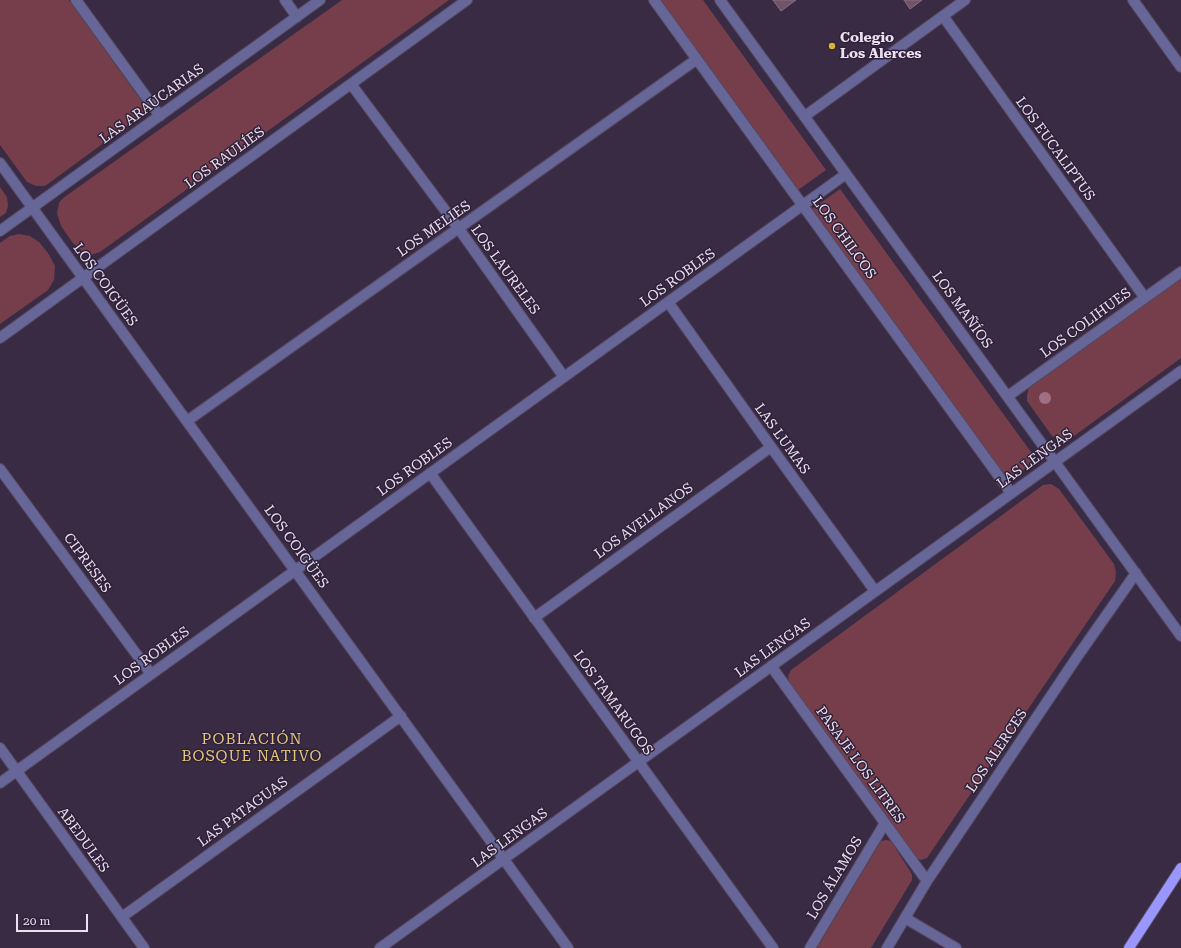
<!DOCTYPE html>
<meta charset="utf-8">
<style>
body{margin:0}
#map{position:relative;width:1181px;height:948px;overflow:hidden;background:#3a2b44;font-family:"Roboto Serif",serif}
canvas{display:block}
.scale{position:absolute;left:16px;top:914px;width:72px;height:18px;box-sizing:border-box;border:2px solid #eae1f1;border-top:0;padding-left:5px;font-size:12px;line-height:14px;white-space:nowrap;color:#eae1f1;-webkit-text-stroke:3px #30213a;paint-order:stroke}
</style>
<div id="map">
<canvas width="1181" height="948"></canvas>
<div class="scale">20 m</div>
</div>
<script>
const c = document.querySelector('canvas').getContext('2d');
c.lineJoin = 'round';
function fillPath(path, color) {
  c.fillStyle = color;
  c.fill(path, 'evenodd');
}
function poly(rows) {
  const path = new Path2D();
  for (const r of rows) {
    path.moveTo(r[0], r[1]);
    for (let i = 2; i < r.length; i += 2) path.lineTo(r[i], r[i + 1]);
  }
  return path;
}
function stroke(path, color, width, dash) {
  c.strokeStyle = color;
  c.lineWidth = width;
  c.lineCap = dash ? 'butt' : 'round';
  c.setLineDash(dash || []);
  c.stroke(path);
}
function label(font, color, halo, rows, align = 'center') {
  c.font = font + ' "Roboto Serif",serif';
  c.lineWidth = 3;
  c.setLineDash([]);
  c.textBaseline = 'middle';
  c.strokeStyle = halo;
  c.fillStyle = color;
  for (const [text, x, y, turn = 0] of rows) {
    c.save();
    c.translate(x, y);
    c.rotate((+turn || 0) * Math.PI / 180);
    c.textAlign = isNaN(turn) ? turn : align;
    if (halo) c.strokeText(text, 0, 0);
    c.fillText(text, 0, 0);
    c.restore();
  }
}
const green = poly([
 [0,0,69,0,143,103,145,109,142,115,45,186,36,186,27,182,0,145],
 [342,0,449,0,100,252,91,255,82,251,72,242,61,226,57,213,59,203,63,198],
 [660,0,703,0,826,170,798,190],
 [0,187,7,197,8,206,6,213,0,217],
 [840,189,1031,452,1033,459,1030,465,1012,478,1008,478,1005,476,812,209],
 [19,234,30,236,39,242,48,253,55,266,54,280,48,290,0,324,0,243,10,236],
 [1181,278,1181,358,1074,436,1061,439,1052,436,1027,401,1027,395,1029,388],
 [1051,484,1059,489,1114,564,1116,572,1115,581,927,858,921,860,916,858,789,683,788,676,791,670,1043,485],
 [886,840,891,841,910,871,912,875,912,880,871,948,817,948,881,841]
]);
const building = poly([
 [773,0,796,0,781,11,773,0],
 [904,0,922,0,910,9,904,0]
]);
const minor = poly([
 [76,0,160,116],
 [285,0,297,17],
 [654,0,1011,493],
 [720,0,1181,636],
 [1133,0,1181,67],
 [943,16,1145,298],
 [351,84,459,229,564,377],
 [805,116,965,0],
 [0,163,568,948],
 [0,231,320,0],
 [668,302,771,447,875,591],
 [0,338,467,0],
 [1008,396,1181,272],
 [187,421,697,59],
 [0,469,151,674],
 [430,473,773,948],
 [534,618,771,447],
 [771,666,927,881],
 [0,748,144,948],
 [0,783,846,174],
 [122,917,401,716],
 [905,918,956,948],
 [380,948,1181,371],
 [810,948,885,823],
 [887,948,927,881,1077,657,1136,573]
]);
const major = poly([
 [1129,948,1181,868]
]);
const trees = [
 [1045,398]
];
const markers = [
 [832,46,4,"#dbb233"]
];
const poiNames = [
 ["Colegio",840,38],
 ["Los Alerces",840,54]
];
const streetNames = [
 ["LAS ARAUCARIAS",152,104,-36],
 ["LOS EUCALIPTUS",1055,149,54],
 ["LOS RAULÍES",225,158,-36],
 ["LOS MELIES",434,229,-35],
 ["LOS CHILCOS",844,238,54],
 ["LOS LAURELES",505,270,54],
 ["LOS ROBLES",678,278,-36],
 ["LOS COIGÜES",105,285,54],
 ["LOS MAÑÍOS",962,310,54],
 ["LOS COLIHUES",1086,323,-36],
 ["LAS LUMAS",782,439,54],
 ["LAS LENGAS",1035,459,-36],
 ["LOS ROBLES",415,467,-36],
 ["LOS AVELLANOS",644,521,-36],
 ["LOS COIGÜES",296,547,54],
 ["CIPRESES",87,563,54],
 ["LAS LENGAS",773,648,-36],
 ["LOS ROBLES",152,656,-36],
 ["LOS TAMARUGOS",613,703,54],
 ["LOS ALERCES",997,751,-56],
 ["PASAJE LOS LITRES",860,765,54],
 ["LAS PATAGUAS",243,812,-36],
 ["LAS LENGAS",510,838,-36],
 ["ABEDULES",83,840,54],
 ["LOS ÁLAMOS",835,878,-59]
];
const neighbourhoodNames = [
 ["POBLACIÓN",252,740],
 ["BOSQUE NATIVO",252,757]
];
fillPath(green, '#763e4b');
fillPath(building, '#705367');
stroke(building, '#8c6e82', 1);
stroke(minor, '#564860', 12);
stroke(major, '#564860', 12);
stroke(minor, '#669', 10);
stroke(major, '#9996fe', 10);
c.fillStyle = '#a07184';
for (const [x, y] of trees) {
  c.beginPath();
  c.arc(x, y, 6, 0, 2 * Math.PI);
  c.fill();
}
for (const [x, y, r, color] of markers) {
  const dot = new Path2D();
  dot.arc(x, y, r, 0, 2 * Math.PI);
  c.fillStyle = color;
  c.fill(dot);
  stroke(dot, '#30213a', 1.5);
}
label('bold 14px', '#eae1f1', '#30213a', poiNames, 'left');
label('14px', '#eae1f1', '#30213a', streetNames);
c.letterSpacing = '1px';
label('15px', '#e2c67b', '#30213a', neighbourhoodNames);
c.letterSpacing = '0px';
</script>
